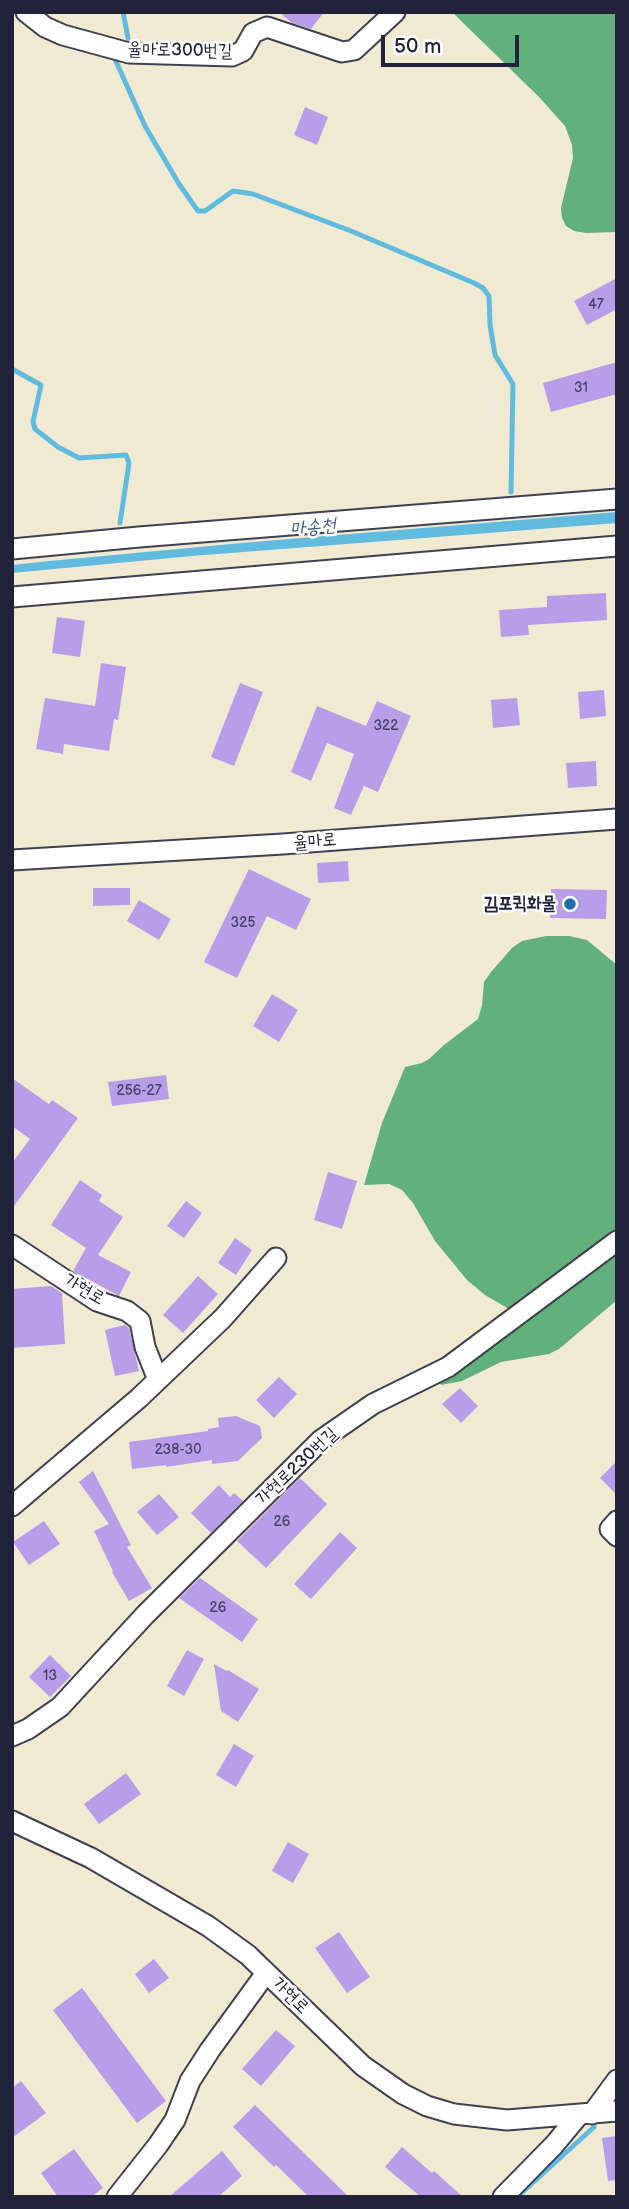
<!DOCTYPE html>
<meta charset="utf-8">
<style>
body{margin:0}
#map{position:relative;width:629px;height:2209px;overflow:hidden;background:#f0ead2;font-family:"Balsamiq Sans",sans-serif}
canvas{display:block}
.frame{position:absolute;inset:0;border:14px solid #22223b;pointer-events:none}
.scale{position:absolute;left:381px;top:35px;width:138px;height:32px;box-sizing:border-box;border:4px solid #22223b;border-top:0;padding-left:9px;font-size:21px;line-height:24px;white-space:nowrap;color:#22223b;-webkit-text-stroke:5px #fff;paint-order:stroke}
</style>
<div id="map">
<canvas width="629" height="2209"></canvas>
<div class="frame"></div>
<div class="scale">50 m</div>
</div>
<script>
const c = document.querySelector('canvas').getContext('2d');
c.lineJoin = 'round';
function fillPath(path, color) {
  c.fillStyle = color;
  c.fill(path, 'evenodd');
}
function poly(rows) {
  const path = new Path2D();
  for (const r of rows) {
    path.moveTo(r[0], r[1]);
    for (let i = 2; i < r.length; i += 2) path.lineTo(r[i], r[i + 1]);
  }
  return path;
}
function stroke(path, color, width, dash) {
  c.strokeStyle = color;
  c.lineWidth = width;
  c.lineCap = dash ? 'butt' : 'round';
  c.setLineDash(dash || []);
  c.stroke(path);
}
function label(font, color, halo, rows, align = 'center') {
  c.font = font + ' "Balsamiq Sans","Poor Story",sans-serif';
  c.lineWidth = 5;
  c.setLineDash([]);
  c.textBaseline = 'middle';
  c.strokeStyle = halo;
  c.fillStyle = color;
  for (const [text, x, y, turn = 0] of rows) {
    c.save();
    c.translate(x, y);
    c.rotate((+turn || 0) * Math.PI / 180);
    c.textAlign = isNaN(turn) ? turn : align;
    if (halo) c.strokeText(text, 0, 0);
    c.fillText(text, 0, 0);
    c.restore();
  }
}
const forest = poly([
 [452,12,617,12,617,232,586,233,574,231,566,226,562,218,561,208,573,158,572,145,565,126,539,97],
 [546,936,569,936,587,940,617,965,617,1300,559,1349,549,1354,501,1362,462,1381,441,1385,439,1382,521,1319,509,1309,485,1295,467,1280,435,1241,413,1203,402,1190,389,1184,364,1185,382,1123,405,1067,422,1063,429,1059,444,1045,478,1019,482,1005,484,982,491,972,512,948,522,941]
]);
const water = poly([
 [617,512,617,523,192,556,12,573,12,565,49,561,253,542]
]);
const stream = poly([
 [123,12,128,38],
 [114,57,145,126,179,184,198,211,205,211,233,191,253,194,351,231,474,283,483,288,489,296,490,325,495,355,513,384,511,492],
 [12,369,41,385,33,422,35,429,58,447,79,458,126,455,129,463,120,523],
 [517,2197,594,2127]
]);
const building = poly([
 [279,12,324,12,311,29,292,23],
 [305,107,328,117,317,145,294,135],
 [617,278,617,309,587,325,574,301],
 [617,362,617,394,551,412,543,383],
 [606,593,607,620,528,625,529,635,501,637,499,610,547,607,547,596],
 [57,617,85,621,80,657,52,653],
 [101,663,126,667,118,720,114,719,109,751,64,744,63,754,36,749,45,698,95,706],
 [240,683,263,692,234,766,211,757],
 [604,690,606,716,580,719,578,692],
 [517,698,520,725,493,728,491,700],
 [377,701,411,716,378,792,364,786,351,815,334,808,354,754,327,743,311,781,291,772,317,706,366,726],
 [596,761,597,786,568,788,566,763],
 [348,861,349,881,318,883,317,863],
 [249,869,311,899,296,930,267,916,237,978,204,962],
 [93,888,130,888,130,905,93,906],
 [551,889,607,890,606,919,550,918],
 [139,900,171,919,159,940,127,921],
 [272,994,298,1010,279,1042,253,1026],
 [166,1075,169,1099,112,1106,108,1082],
 [12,1078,49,1104,52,1100,78,1118,12,1209,12,1163,30,1139,12,1126],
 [328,1172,357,1181,342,1229,314,1220],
 [80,1180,102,1195,99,1201,123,1217,98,1255,131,1272,119,1296,73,1271,86,1248,51,1225],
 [186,1201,202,1213,184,1238,167,1226],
 [235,1238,252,1250,236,1275,218,1263],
 [198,1276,218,1294,183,1333,163,1315],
 [51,1286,62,1293,65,1344,12,1348,12,1289],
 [125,1325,129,1328,139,1371,115,1376,105,1330],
 [279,1377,297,1394,274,1418,256,1400],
 [460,1388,478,1406,461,1423,442,1404],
 [236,1416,260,1426,262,1438,238,1461,212,1464,212,1460,166,1467,166,1465,132,1469,129,1442,208,1431,208,1429,219,1427,218,1418],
 [617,1461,617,1495,600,1478],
 [93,1471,131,1545,127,1547,152,1588,129,1601,112,1572,113,1571,94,1531,109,1524,79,1482],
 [300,1478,327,1504,266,1568,237,1541],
 [219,1485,230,1497,234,1493,243,1501,211,1533,191,1513],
 [159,1494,179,1517,157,1535,137,1512],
 [44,1521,60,1544,29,1565,13,1542],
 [340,1532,357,1548,311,1599,294,1584],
 [200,1578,258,1619,242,1642,179,1598],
 [187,1650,204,1659,184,1696,167,1686],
 [50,1655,71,1676,50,1697,29,1677],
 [214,1664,227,1671,228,1670,259,1689,238,1722,221,1711],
 [234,1744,254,1756,236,1787,216,1775],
 [126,1773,141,1794,99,1824,84,1804],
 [288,1842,309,1854,293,1883,272,1871],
 [339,1932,370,1977,347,1993,315,1948],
 [154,1959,169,1978,149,1993,135,1974],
 [82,1988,166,2101,137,2123,53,2010],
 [276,2030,295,2046,261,2086,242,2069],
 [21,2081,46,2113,12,2138,12,2088],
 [255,2105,310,2159,349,2197,309,2197,276,2165,274,2167,233,2127],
 [617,2136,617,2180,608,2181,602,2138],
 [402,2147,432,2173,434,2171,463,2197,421,2197,385,2167],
 [74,2149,103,2188,91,2197,58,2197,41,2173],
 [222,2151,242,2176,218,2197,169,2197]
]);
const minor = poly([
 [26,12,45,27,63,35,129,53,232,56,243,51,253,33,267,27,342,52,354,50,395,12],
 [12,549,139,537,617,499],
 [12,597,617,546],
 [12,860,283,844,617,819],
 [12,1245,97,1301,127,1311,140,1321,145,1347,158,1380],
 [12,1506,139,1398,223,1318,276,1258],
 [617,1521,610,1529,617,1536],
 [12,1736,28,1729,60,1707,145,1615,321,1440,373,1404,448,1367,617,1241],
 [12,1821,91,1858,208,1926,248,1955,363,2066,403,2094,427,2106,454,2114,507,2120,617,2111],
 [592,2114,617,2080],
 [117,2197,158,2145,175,2120,190,2081,210,2050,266,1973],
 [503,2197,554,2145,579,2115]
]);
const markers = [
 [570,904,7,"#1f6fb2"]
];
const numberNames = [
 ["47",596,305],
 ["31",581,388],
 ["322",386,726],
 ["325",243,923],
 ["256-27",139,1091],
 ["238-30",178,1450],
 ["26",282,1522],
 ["26",218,1608],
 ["13",50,1676]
];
const streetNames = [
 ["율마로300번길",180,51,1],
 ["율마로",315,842,-5],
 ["가현로",84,1290,30],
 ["가현로230번길",297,1467,-43],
 ["가현로",290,1996,44]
];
const poiNames = [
 ["김포퀵화물",556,904]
];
const waterNames = [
 ["마송천",313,528,-5]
];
fillPath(forest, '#62b07b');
fillPath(water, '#61bbdf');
stroke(stream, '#61bbdf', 5);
fillPath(building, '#b89ee9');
stroke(minor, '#414052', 23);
stroke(minor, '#fff', 19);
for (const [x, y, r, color] of markers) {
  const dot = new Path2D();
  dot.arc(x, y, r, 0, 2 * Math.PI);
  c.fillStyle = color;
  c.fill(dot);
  stroke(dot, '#fff', 2.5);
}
label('14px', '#484166', null, numberNames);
label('18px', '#22223b', '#fff', streetNames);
label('bold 18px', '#22223b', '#fff', poiNames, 'right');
label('italic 19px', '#3b5f7d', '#fff', waterNames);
</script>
